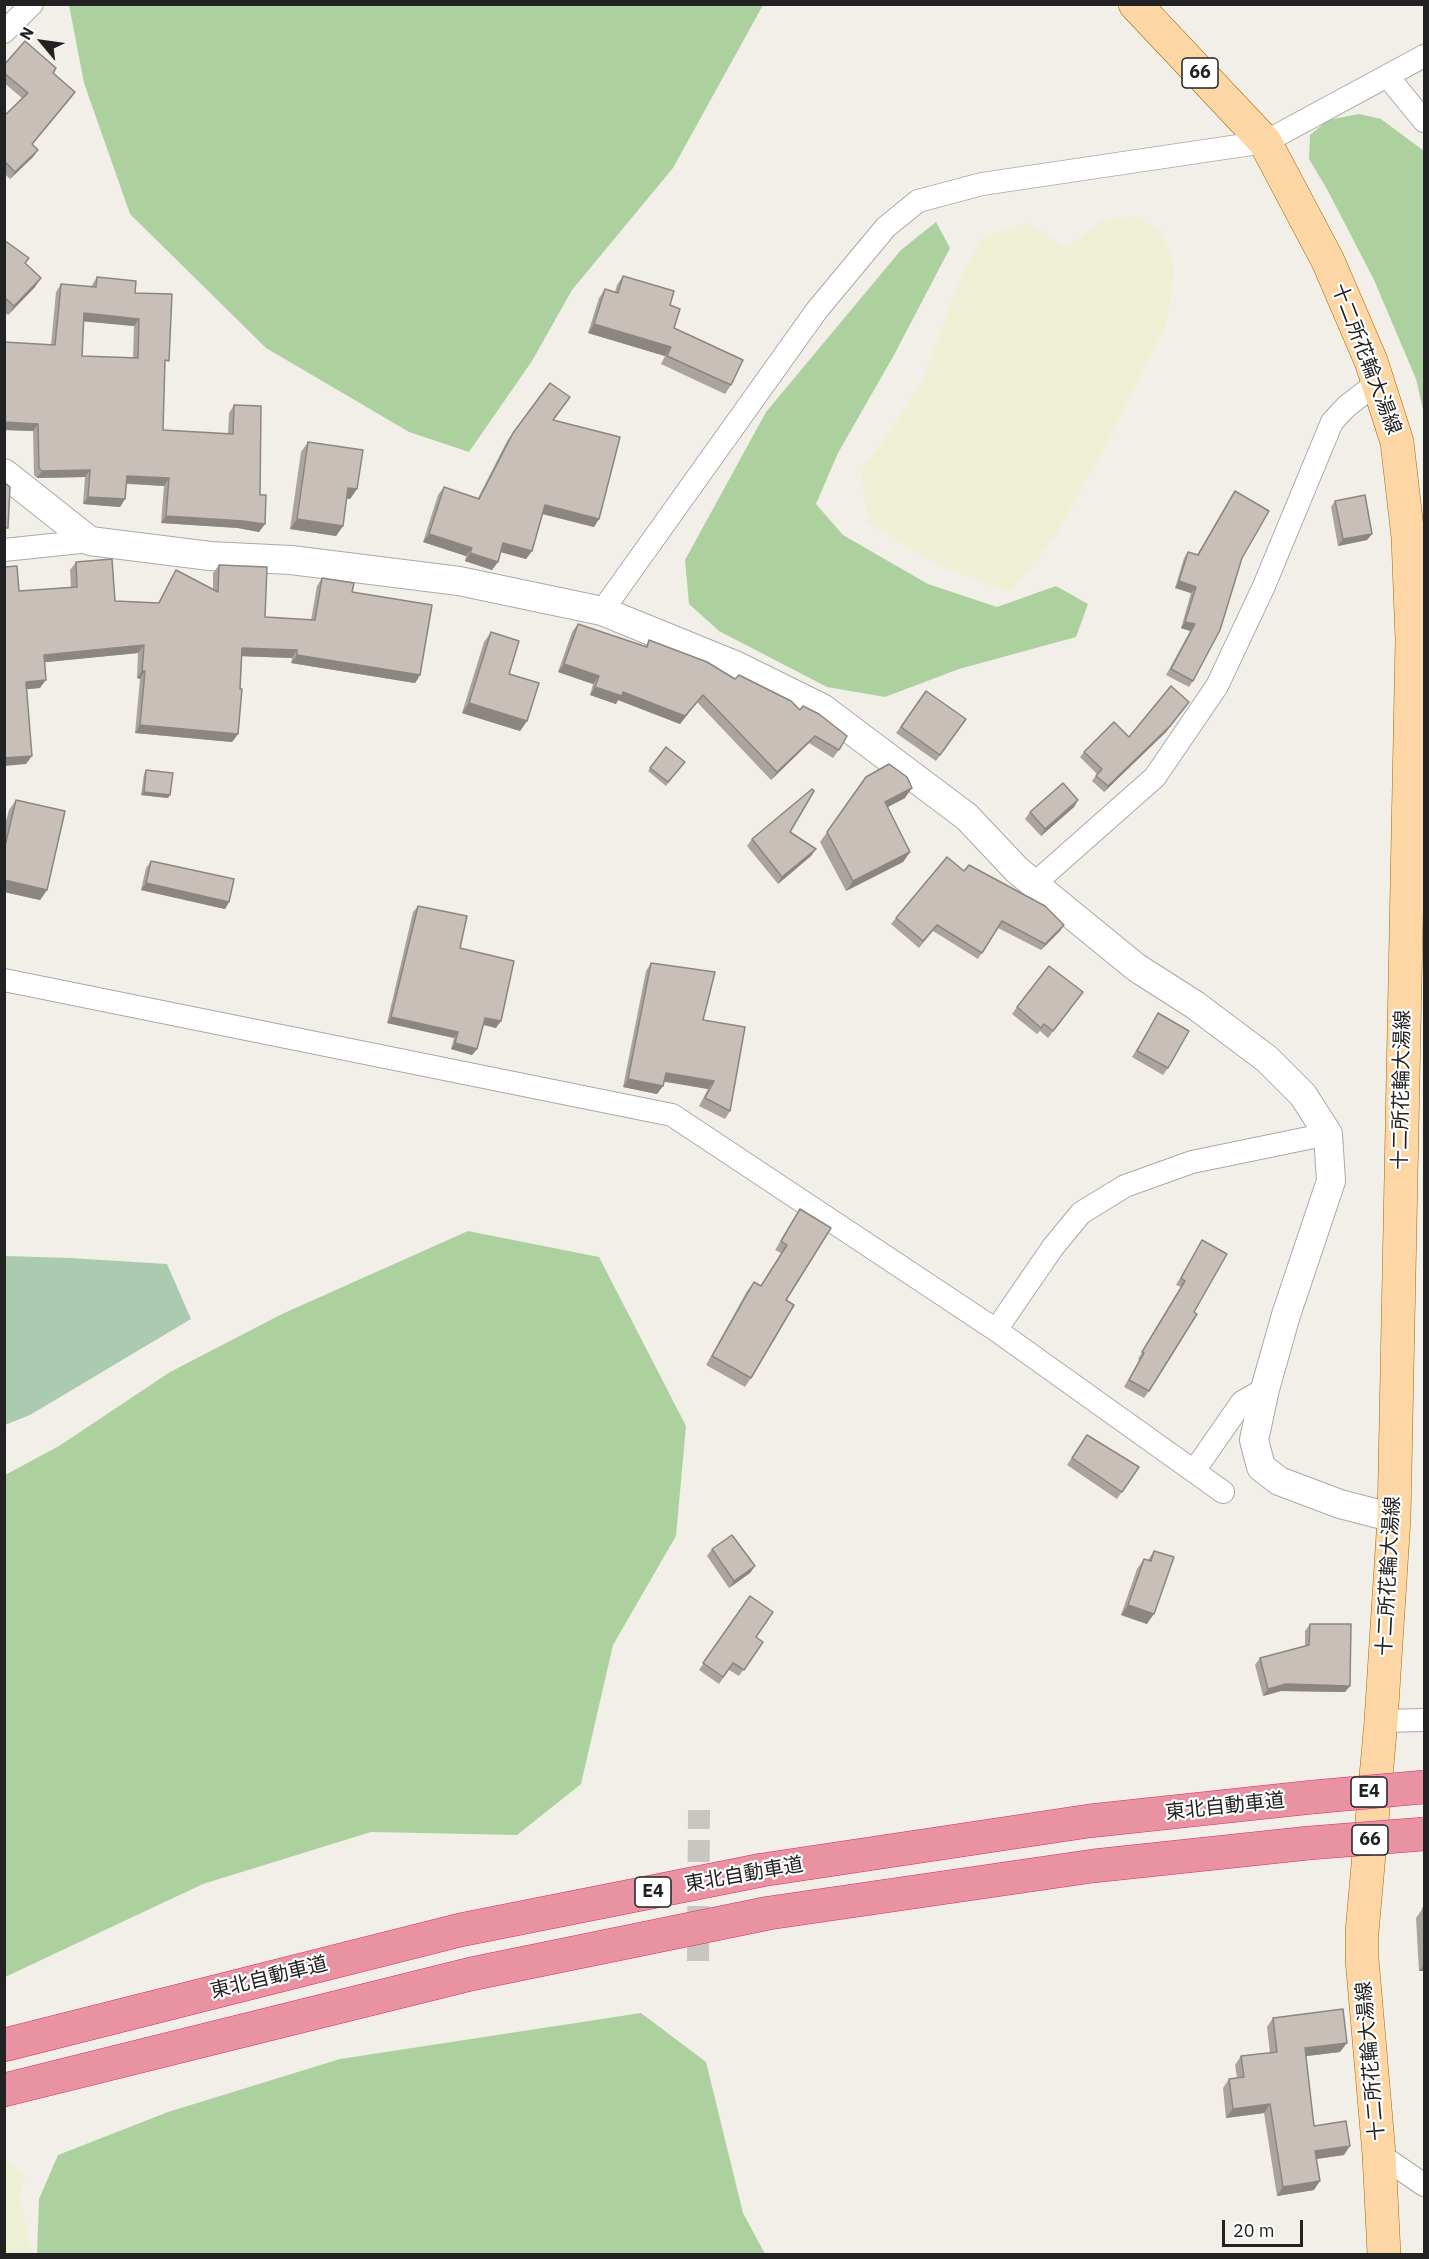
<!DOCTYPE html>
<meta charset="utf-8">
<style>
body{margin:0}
#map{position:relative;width:1429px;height:2259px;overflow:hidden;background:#f2efe9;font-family:"IBM Plex Sans",sans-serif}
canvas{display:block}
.frame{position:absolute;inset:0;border:6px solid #222;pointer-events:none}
.north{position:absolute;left:12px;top:12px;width:60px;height:60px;-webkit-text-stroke:4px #fff;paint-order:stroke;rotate:299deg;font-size:16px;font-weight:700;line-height:24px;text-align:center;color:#222}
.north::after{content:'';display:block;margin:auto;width:21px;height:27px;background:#222;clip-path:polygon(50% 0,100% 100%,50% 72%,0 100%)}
.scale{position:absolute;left:1222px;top:2220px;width:81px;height:27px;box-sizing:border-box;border:3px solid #222;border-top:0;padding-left:8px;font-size:18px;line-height:21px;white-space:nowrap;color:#222;-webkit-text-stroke:4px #fff;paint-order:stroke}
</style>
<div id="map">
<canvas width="1429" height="2259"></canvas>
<div class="frame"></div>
<div class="north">N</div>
<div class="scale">20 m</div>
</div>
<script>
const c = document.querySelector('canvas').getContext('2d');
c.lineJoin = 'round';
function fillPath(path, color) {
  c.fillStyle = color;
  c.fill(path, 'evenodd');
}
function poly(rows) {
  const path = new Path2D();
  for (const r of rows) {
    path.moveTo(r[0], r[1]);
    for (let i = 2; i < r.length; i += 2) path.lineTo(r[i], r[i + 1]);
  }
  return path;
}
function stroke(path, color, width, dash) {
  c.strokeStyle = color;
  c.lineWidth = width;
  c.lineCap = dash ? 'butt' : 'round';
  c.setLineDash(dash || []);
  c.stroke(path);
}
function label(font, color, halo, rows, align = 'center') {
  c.font = font + ' "IBM Plex Sans","Noto Sans JP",sans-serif';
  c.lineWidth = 4.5;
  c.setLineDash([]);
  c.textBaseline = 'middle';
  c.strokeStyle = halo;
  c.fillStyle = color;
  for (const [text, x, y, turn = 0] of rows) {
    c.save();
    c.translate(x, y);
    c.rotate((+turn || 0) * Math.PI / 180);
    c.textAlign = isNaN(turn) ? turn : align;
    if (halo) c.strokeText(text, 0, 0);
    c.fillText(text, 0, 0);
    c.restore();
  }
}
const farmland = poly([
 [1138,216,1162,232,1175,266,1166,325,1108,442,1054,538,1010,592,936,565,868,522,861,471,889,433,923,379,960,278,982,238,1028,222,1066,248,1102,220],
 [5,2158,25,2176,20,2199,33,2254,5,2254]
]);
const forest = poly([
 [69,5,69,4,763,5,673,168,572,290,532,361,469,452,409,432,266,348,130,214,84,83],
 [1359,114,1381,119,1424,151,1424,414,1416,379,1374,280,1328,191,1309,159,1310,135,1328,120],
 [936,222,950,248,894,355,838,453,816,504,843,535,928,584,997,607,1056,586,1088,604,1076,637,959,669,885,697,827,687,719,631,689,604,685,560,766,412,901,250],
 [468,1231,599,1257,686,1426,676,1536,613,1645,581,1784,517,1835,371,1832,203,1884,5,1977,5,1475,59,1446,170,1372,282,1314],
 [641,2013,706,2062,743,2213,765,2254,37,2254,39,2199,58,2155,168,2112,340,2059]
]);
const cemetery = poly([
 [5,1256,70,1258,167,1264,191,1319,30,1415,5,1425]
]);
const minorTunnel = poly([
 [698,1961,699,1810]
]);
const minor = poly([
 [4,32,32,4],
 [1388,77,1424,121],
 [4,550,90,541],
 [602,611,817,310,886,227,918,201,982,184,1265,142,1424,56],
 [1034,884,1155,777,1217,686,1264,586,1332,422,1347,406,1378,382],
 [4,980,672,1115,996,1330,1223,1492],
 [996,1330,1053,1247,1081,1213,1125,1186,1192,1162,1328,1134],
 [1194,1471,1242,1402,1265,1389],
 [1381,1721,1424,1720],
 [1379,2154,1424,2185]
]);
const tertiary = poly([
 [4,473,90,541,210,556,291,560,459,581,602,611,737,666,822,708,967,817,1017,870,1034,884,1137,968,1195,1005,1267,1059,1303,1095,1328,1134,1331,1181,1286,1315,1265,1389,1254,1440,1261,1467,1279,1481,1340,1504,1394,1518]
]);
const primary = poly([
 [1135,4,1265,142,1328,261,1371,361,1397,442,1408,537,1412,640,1394,1518,1381,1721,1362,1932,1362,1959,1379,2154,1384,2254]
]);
const motorway = poly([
 [4,2045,460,1930,762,1870,1089,1821,1313,1797],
 [4,2090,471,1974,769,1913,1093,1866,1309,1843]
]);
const motorwayBridge = poly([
 [1313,1797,1424,1787],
 [1309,1843,1424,1834]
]);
const wall = poly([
 [4,65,53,73,75,92,32,144,38,150,33,157,10,179,4,173,4,116,22,98,4,83],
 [4,240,35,287,8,315,4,312],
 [623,276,670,305,674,328,731,385,725,394,661,364,665,356,588,333,599,298,605,289,615,292,617,285],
 [97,277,135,293,165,367,163,430,228,434,229,413,234,405,260,495,265,524,259,532,238,528,161,523,164,486,126,484,125,499,120,507,83,504,85,477,37,478,34,475,33,431,4,430,4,342,51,345,56,292,61,284,92,287,92,285],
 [84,321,134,326,133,358,82,356],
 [550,383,553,420,599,519,594,527,542,514,532,551,526,559,500,552,492,570,465,561,466,556,423,542,438,495,444,487,478,498,507,441],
 [308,442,357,489,350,499,347,499,343,526,336,536,290,529,301,452],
 [1235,491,1242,558,1193,681,1189,687,1166,675,1190,631,1181,628,1191,593,1175,588,1184,558,1188,552,1197,555],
 [1335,501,1372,534,1367,540,1338,546,1331,507],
 [76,562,115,601,158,603,171,578,176,570,213,589,213,573,219,565,265,617,311,620,317,586,322,578,352,592,420,675,415,683,291,663,292,658,242,656,238,734,232,742,135,733,140,679,137,678,138,653,44,662,40,688,26,689,26,764,19,591,71,587,70,570],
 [578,624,645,647,649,640,707,662,839,750,833,758,809,743,771,780,697,702,680,724,618,700,616,704,590,695,593,684,558,672,572,632],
 [491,632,527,721,520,731,462,713,484,642],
 [926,691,966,719,936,761,896,733],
 [1185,708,1166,732,1104,792,1092,781,1097,774,1080,757,1084,752,1129,737],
 [666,747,685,762,666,786,648,771],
 [146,770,168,798,141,795,144,774],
 [866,777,905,798,888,807,910,852,903,862,846,891,820,842],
 [16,800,47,890,40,900,4,892,4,828,9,810],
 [1078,800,1074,807,1041,836,1025,819,1030,812],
 [752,839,816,849,811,856,778,884,747,846],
 [151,861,229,902,225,909,141,890,146,868],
 [964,871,1064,925,1060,931,1041,950,998,928,978,959,933,931,919,948,891,924,896,918],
 [418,906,460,948,496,1028,483,1025,477,1049,472,1055,451,1049,454,1038,387,1023,413,912],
 [651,963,703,1020,730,1111,725,1119,699,1106,708,1089,664,1081,663,1086,657,1094,623,1087,646,971],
 [1078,999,1048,1038,1040,1031,1037,1034,1012,1014,1017,1007],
 [1158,1013,1168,1068,1163,1075,1132,1057],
 [800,1209,786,1300,751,1378,745,1387,706,1365,747,1291,754,1282,761,1286,781,1253,775,1250],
 [1202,1240,1149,1391,1144,1398,1124,1387,1139,1360,1138,1359,1181,1287,1176,1285],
 [1087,1435,1139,1467,1117,1499,1067,1465],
 [712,1549,755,1566,750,1573,729,1588,707,1556],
 [1154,1551,1147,1624,1121,1615,1137,1569,1144,1559,1148,1560],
 [750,1596,756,1637,763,1642,739,1676,729,1670,719,1684,699,1670],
 [1310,1624,1350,1686,1345,1692,1281,1691,1263,1696,1255,1665,1260,1658,1305,1646,1305,1631],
 [1425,1907,1425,1971,1419,1971,1416,1918,1423,1908],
 [1273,2018,1340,2052,1306,2056,1314,2126,1344,2155,1317,2159,1314,2190,1277,2196,1264,2113,1226,2118,1223,2088,1229,2079,1237,2078,1235,2065,1241,2056,1270,2053,1267,2027]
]);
const shadedWall = poly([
 [75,92,71,98,27,151,32,144],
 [38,150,33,157,10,179,15,172],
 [41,278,35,287,8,315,14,306],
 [84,313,139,319,134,326,79,321],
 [594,324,671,347,665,356,588,333],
 [4,422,38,424,33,431,4,430],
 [90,470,85,477,37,478,42,471],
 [127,476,169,478,164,486,122,483],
 [348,488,357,489,350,499,341,498],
 [88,497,125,499,120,507,83,504],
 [545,505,599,519,594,527,539,513],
 [166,516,243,521,265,524,259,532,238,528,161,523],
 [297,519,343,526,336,536,290,529],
 [429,534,472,548,466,556,423,542],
 [1372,534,1367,540,1338,546,1343,539],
 [503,543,532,551,526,559,497,551],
 [470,553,498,562,492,570,465,561],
 [1179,581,1196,587,1191,593,1175,588],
 [1185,622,1195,624,1190,631,1181,628],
 [144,645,138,653,38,663,44,655],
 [242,648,297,650,292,658,236,656],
 [297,655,420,675,415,683,291,663],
 [564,664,599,676,593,684,558,672],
 [142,671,145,671,140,679,137,678],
 [46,680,40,688,20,690,26,682],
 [595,687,623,692,703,695,680,724,618,700,616,704,590,695],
 [1189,702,1166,732,1104,792,1108,786],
 [469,703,527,721,520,731,462,713],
 [140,725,238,734,232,742,135,733],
 [815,736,809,743,771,780,777,772],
 [32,756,26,764,4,766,4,758],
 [912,788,905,798,878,812,885,802],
 [144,792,170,795,168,798,141,795],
 [1078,800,1074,807,1041,836,1045,829],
 [816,849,811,856,778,884,782,877],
 [910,852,903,862,846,891,853,881],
 [4,880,47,890,40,900,4,892],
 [146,883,229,902,225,909,141,890],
 [1064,925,1060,931,1041,950,1045,944],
 [391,1017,458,1032,454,1038,387,1023],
 [485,1018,501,1021,496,1028,481,1024],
 [455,1043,477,1049,472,1055,451,1049],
 [666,1073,714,1081,708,1089,660,1081],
 [628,1079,663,1086,657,1094,623,1087],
 [755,1566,750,1573,729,1588,734,1581],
 [1128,1605,1154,1614,1147,1624,1121,1615],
 [1286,1684,1350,1686,1345,1692,1281,1691,1263,1696,1268,1689],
 [1425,1964,1425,1971,1419,1971],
 [1347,2043,1340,2052,1299,2057,1305,2048],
 [1270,2104,1264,2113,1226,2118,1233,2109],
 [1350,2146,1344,2155,1309,2160,1315,2151],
 [1320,2181,1314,2190,1277,2196,1283,2187]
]);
const building = poly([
 [25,41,56,68,53,73,75,92,32,144,38,150,15,172,4,161,4,116,28,93,4,73,4,65,25,41],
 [4,240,29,258,25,263,41,278,14,306,4,297,4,240],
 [623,276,674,291,670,305,680,309,674,328,743,360,731,385,667,356,671,347,594,324,605,289,618,293,623,276],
 [97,277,136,281,135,293,172,294,169,361,165,360,163,430,233,434,234,405,261,406,260,495,266,495,265,524,243,521,166,516,169,478,127,476,125,499,88,497,90,470,42,471,39,468,38,424,4,422,4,342,55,345,61,284,96,287,97,277],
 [84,313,139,319,138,358,82,356,84,313],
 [550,383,570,397,553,420,620,437,599,519,545,505,532,551,503,543,498,562,470,553,472,548,429,534,444,487,479,499,513,433,550,383],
 [308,442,363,450,357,489,348,488,343,526,297,519,308,442],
 [4,482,10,487,8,528,4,528,4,482],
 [1235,491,1269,511,1242,558,1220,630,1193,681,1171,669,1195,624,1185,622,1196,587,1179,581,1188,552,1198,555,1235,491],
 [1365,495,1372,534,1343,539,1335,501,1365,495],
 [112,559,115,601,159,603,176,570,218,592,219,565,267,567,265,617,315,620,322,578,354,583,352,592,432,605,420,675,297,655,297,650,242,648,240,689,242,689,238,734,140,725,145,671,142,671,144,645,44,655,46,680,26,682,32,756,4,758,4,567,17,566,19,591,77,587,76,562,112,559],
 [578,624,647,647,649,640,707,662,735,679,739,675,791,701,800,710,803,706,819,714,847,736,839,750,815,736,777,772,703,695,685,716,623,692,622,696,595,687,599,676,564,664,578,624],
 [491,632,519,641,509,674,539,683,527,721,469,703,491,632],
 [1171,686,1189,702,1170,726,1108,786,1096,776,1102,769,1084,752,1114,722,1129,737,1171,686],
 [926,691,966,719,940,755,901,727,926,691],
 [666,747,685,762,668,782,650,768,666,747],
 [889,764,907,777,912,788,885,802,910,852,853,881,827,832,866,777,889,764],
 [146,770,173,773,170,795,144,792,146,770],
 [1063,783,1078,800,1045,829,1030,812,1063,783],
 [812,789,814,791,790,832,816,849,782,877,752,839,812,789],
 [16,800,65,811,47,890,4,880,4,850,16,800],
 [947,857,964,871,969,865,1045,906,1064,925,1045,944,1002,921,982,953,937,925,923,941,896,918,947,857],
 [151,861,234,879,229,902,146,883,151,861],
 [418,906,467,916,460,948,514,961,501,1021,485,1018,477,1049,455,1043,458,1032,391,1017,418,906],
 [651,963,715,972,703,1020,745,1027,730,1111,705,1098,714,1081,666,1073,663,1086,628,1079,651,963],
 [1049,966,1083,992,1053,1031,1044,1024,1041,1028,1017,1007,1049,966],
 [1158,1013,1189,1031,1168,1068,1137,1051,1158,1013],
 [800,1209,831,1228,786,1300,794,1305,751,1378,712,1356,754,1282,761,1286,787,1245,781,1241,800,1209],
 [1202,1240,1227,1254,1194,1312,1197,1314,1149,1391,1129,1380,1144,1353,1142,1352,1185,1281,1181,1278,1202,1240],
 [1087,1435,1139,1467,1122,1492,1072,1458,1087,1435],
 [732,1535,755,1566,734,1581,712,1549,732,1535],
 [1154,1551,1174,1557,1154,1614,1128,1605,1144,1559,1151,1561,1154,1551],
 [750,1596,773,1612,756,1637,763,1642,744,1670,733,1663,723,1677,703,1663,750,1596],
 [1310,1624,1351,1624,1350,1686,1286,1684,1268,1689,1260,1658,1309,1645,1310,1624],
 [1425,1907,1425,1938,1423,1908,1425,1907],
 [1343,2009,1347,2043,1305,2048,1314,2126,1346,2121,1350,2146,1315,2151,1320,2181,1283,2187,1270,2104,1233,2109,1229,2079,1244,2077,1241,2056,1277,2052,1273,2018,1343,2009]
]);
const shields = [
 [1200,73,36],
 [1369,1792,36],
 [1370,1840,36],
 [653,1892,36]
];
const shieldNames = [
 ["66",1200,73],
 ["E4",1369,1792],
 ["66",1370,1840],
 ["E4",653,1892]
];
const streetNames = [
 ["十二所花輪大湯線",1366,359,69],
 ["十二所花輪大湯線",1402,1090,-89],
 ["十二所花輪大湯線",1389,1576,-87],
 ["東北自動車道",1225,1807,-6],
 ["東北自動車道",744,1875,-10],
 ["東北自動車道",269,1978,-14],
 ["十二所花輪大湯線",1371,2061,-95]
];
fillPath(farmland, '#eef0d5');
fillPath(forest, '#add19e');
fillPath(cemetery, '#aacbaf');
stroke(minorTunnel, '#c8c6c1', 22, [22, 11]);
stroke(minor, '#a9a9a9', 24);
stroke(tertiary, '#a9a9a9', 30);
stroke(primary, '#a06b00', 34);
stroke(motorway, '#dc2a67', 34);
stroke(minor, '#fff', 22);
stroke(tertiary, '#fff', 28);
stroke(primary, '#fcd6a4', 33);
stroke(motorway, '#e892a2', 33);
stroke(motorwayBridge, '#dc2a67', 34, []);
stroke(motorwayBridge, '#e892a2', 33);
fillPath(wall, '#aba49e');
fillPath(shadedWall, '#8b8681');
fillPath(building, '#c7bfb8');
stroke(building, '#8b8681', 1.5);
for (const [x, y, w] of shields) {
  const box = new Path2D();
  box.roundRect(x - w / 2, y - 15, w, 30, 4.5);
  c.fillStyle = '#fff';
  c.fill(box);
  stroke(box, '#222', 1.5);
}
label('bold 18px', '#222', null, shieldNames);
label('20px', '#222', '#fff', streetNames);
</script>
